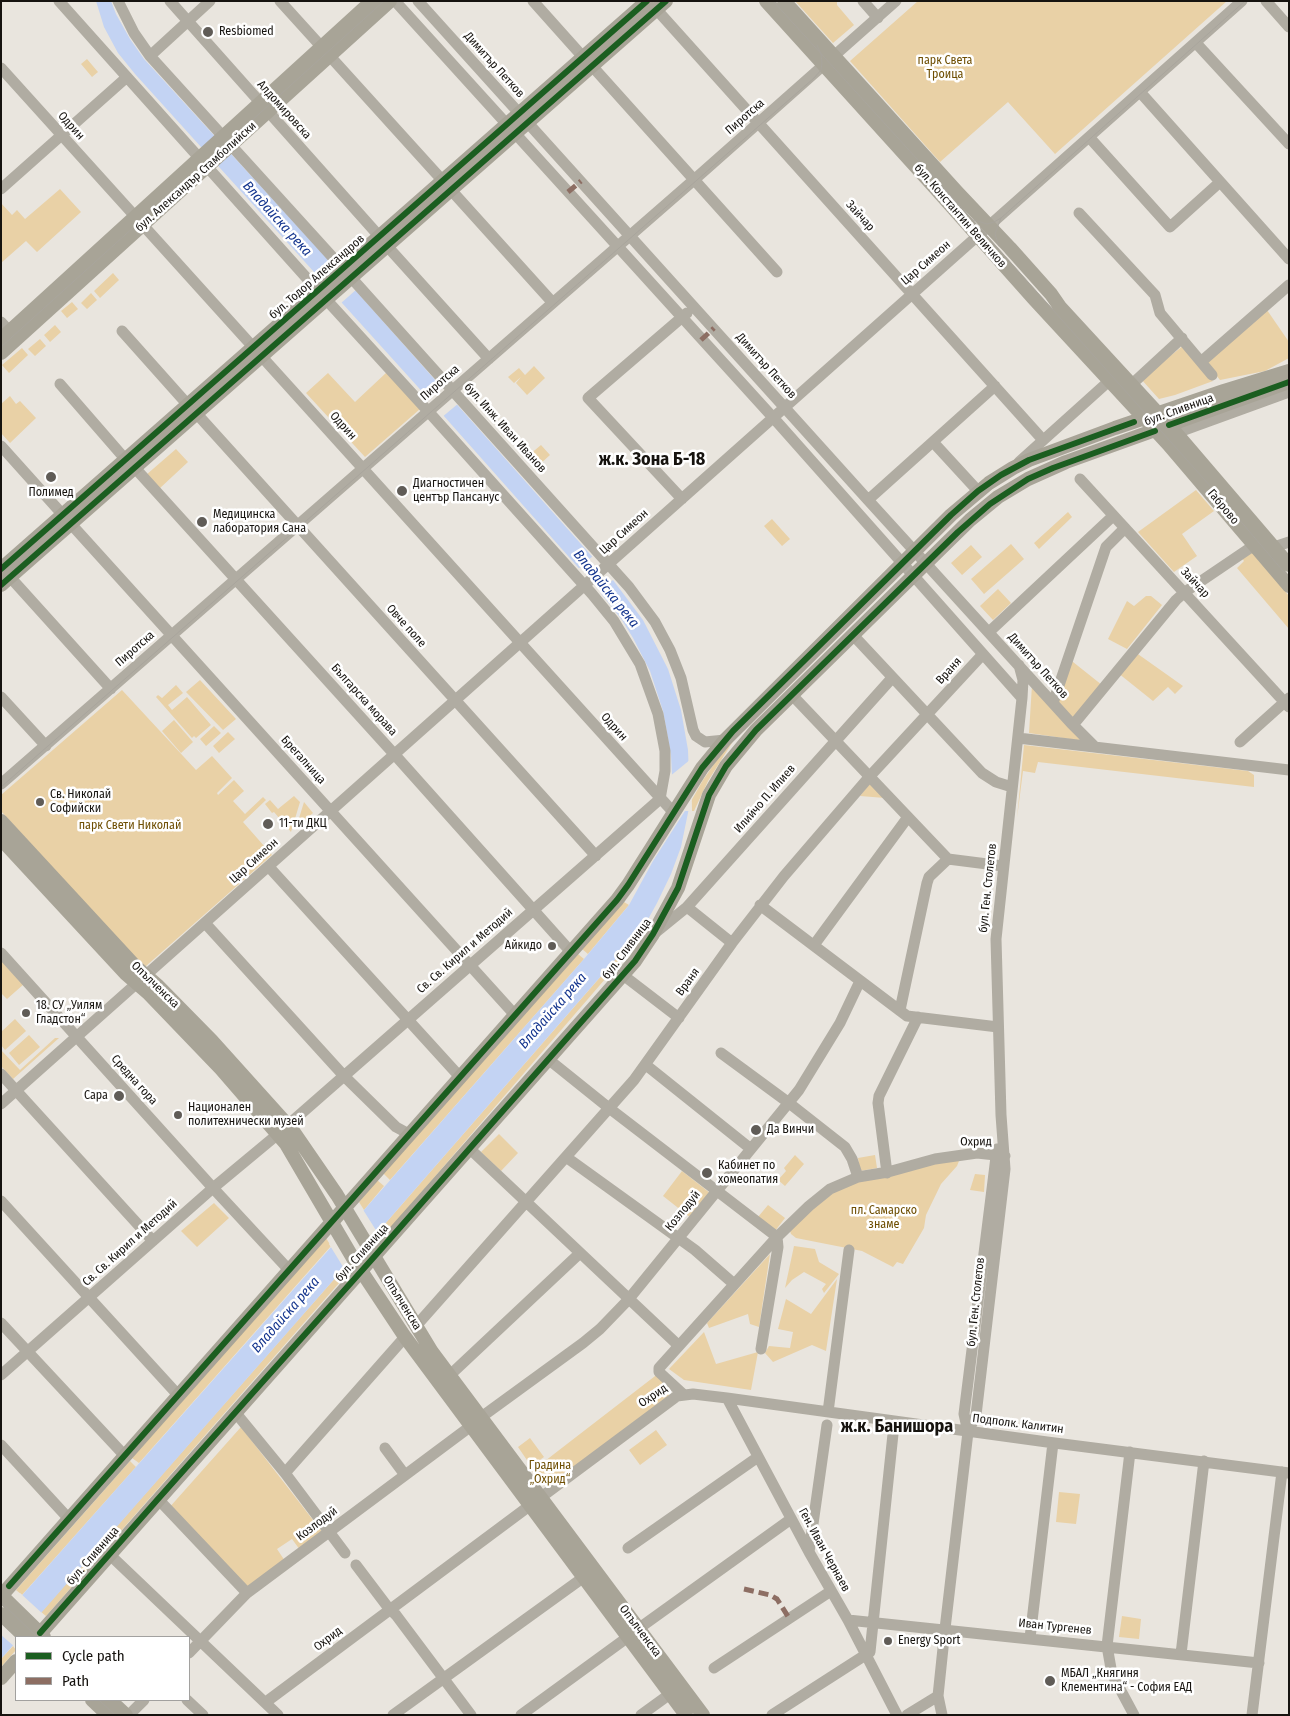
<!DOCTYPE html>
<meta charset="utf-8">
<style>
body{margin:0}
#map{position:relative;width:1290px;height:1716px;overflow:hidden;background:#e9e5de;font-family:"Fira Sans Condensed",sans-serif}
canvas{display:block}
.frame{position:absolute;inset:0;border:2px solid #16130f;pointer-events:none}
.legend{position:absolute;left:15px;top:1636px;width:175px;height:65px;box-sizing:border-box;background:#fff;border:1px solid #a2a19f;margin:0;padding:6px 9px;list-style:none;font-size:15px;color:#16130f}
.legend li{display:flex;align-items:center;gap:10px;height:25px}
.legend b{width:25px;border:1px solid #a2a19f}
</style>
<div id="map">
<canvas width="1290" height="1716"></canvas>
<div class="frame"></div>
<ul class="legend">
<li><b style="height:6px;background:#1b5e20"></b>Cycle path</li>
<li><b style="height:6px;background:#8d6e63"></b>Path</li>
</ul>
</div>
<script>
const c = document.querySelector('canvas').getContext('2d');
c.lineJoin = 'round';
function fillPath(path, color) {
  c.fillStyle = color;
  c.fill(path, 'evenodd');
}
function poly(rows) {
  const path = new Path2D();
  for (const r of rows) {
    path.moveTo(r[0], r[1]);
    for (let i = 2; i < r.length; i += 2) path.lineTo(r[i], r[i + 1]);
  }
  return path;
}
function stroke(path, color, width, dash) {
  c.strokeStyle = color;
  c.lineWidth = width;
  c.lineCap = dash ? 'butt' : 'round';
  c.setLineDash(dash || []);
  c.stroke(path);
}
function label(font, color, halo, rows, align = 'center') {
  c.font = font + ' "Fira Sans Condensed",sans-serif';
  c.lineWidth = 5;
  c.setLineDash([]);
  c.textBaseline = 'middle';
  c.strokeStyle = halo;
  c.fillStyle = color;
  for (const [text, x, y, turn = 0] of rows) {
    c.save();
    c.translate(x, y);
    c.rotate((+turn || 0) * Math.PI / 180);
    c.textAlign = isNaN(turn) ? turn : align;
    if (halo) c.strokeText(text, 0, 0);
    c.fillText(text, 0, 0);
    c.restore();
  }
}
const green = poly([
 [795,1,837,1,837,5,854,25,833,43],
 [918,1,1227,1,1055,154,1008,102,940,162,850,61],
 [87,59,98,72,92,77,81,64],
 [60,189,81,212,37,252,26,241,1,263,1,203,12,215,17,210,25,219],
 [113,273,119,280,100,298,94,291],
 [91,293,97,300,87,309,81,303],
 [72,302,78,309,67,318,61,311],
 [1267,310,1289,342,1289,358,1265,371,1220,380,1206,363],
 [55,325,61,332,50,342,44,335],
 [40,339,46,346,35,356,28,349],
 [1184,345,1213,381,1175,395,1159,399,1141,379],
 [22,348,28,355,9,373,2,365],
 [534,366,545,378,527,395,516,383,521,377,514,383,508,377,519,368,525,375],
 [387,372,420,409,365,457,306,393,328,373,355,402],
 [10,396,16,404,20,401,36,418,10,443,1,433,1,404],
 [541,445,550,455,539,465,529,455],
 [176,449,188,462,159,489,146,475],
 [1196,490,1214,511,1182,534,1197,556,1174,572,1138,532],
 [1068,512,1072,517,1039,549,1034,543],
 [772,519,790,539,782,546,764,526],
 [1011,544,1024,559,984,594,971,579],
 [971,545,982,557,962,575,951,563],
 [1253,552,1289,596,1289,629,1237,568,1244,561,1241,557],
 [998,589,1011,603,993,620,980,606],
 [1146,596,1151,596,1162,605,1127,649,1108,639,1127,601,1134,606],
 [1135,652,1183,686,1175,694,1168,687,1153,701,1118,673],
 [1068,658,1102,685,1072,720,1056,702],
 [200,680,236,719,223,730,186,692],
 [176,685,183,693,168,705,172,710,187,697,211,725,196,738,194,736,192,738,156,697,158,695,162,698],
 [1032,685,1083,741,1029,733],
 [122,690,196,770,212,756,232,778,217,793,218,795,234,780,244,791,233,801,245,814,263,797,266,800,243,822,272,855,146,966,142,966,91,911,1,811,1,795],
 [174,720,193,742,181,753,162,731],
 [214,726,221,733,206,746,200,739],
 [228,732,235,739,219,753,213,746],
 [737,735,708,781,694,811,689,811,690,803,703,780,719,757],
 [1024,745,1248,771,1254,775,1254,787,1038,762,1035,773,1023,771,1017,818],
 [871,782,885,798,860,796],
 [294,796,300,802,291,832,274,812,272,813,265,804,270,800,278,809],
 [304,802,313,813,296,828],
 [624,902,629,905,588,954,582,949],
 [635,937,639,941,610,973,606,969],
 [578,954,584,959,390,1180,383,1173],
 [1,959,24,984,7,999,1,993],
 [602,975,606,978,381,1239,377,1233],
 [15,1019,26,1031,5,1050,1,1045,1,1032],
 [29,1035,40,1047,19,1065,9,1053],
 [55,1038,59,1038,13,1079,1,1066,1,1050,20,1070],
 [499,1134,518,1153,501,1171,481,1152],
 [795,1155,804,1164,785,1186,778,1180,786,1171,784,1168],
 [875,1155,877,1168,860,1171,858,1158],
 [961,1156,957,1166,941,1184,926,1215,924,1228,903,1264,897,1262,893,1267,862,1251,796,1238,791,1234,790,1231,809,1212,838,1189,854,1182],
 [682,1171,710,1193,691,1218,663,1196],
 [975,1174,985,1175,984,1192,970,1190],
 [377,1180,384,1186,364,1210,359,1202],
 [214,1203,229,1218,197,1247,181,1231],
 [768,1205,785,1218,775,1231,758,1217],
 [326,1238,331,1246,139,1463,132,1458],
 [794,1246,815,1249,819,1262,839,1274,824,1293,822,1289,826,1284,804,1272,792,1280,785,1288],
 [770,1254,759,1327,750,1324,748,1314,709,1328,707,1323],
 [344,1268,347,1274,46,1616,41,1612],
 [837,1279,826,1351,812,1345,773,1362,765,1353,769,1346,790,1348,793,1332,778,1329,786,1299,811,1314],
 [704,1332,716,1364,758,1352,751,1390,684,1380,669,1369],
 [659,1373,670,1389,669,1397,552,1486,542,1485,532,1471],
 [241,1427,323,1533,300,1550,292,1539,277,1549,285,1561,247,1592,168,1509],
 [656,1430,667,1445,640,1465,629,1450],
 [530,1438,544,1457,531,1466,518,1447],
 [130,1461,136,1467,22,1595,16,1590],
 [1059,1492,1080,1494,1076,1524,1056,1522],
 [1122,1616,1141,1619,1139,1639,1119,1637],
 [13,1646,16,1650,1,1667,1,1659]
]);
const water = poly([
 [96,1,111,1,116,14,130,39,144,59,332,264,613,580,643,620,668,669,681,710,688,750,690,803,681,847,671,874,657,903,646,923,635,937,377,1233,344,1268,20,1637,16,1637,16,1642,1,1659,1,1619,364,1210,584,959,629,905,653,861,662,839,672,775,671,755,663,711,650,671,633,638,622,620,600,592,427,397,135,74,118,53,104,27]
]);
const pier = poly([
 [334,263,357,289,340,304,316,278],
 [442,384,459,403,441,418,425,399],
 [594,555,615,578,598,594,577,570],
 [691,759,692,811,685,811,653,861,665,816,669,777],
 [362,1208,379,1235,345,1270,329,1244],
 [20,1593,43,1614,24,1637,16,1637,15,1647,1,1635,1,1615]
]);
const minor = poly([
 [59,1,312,284,427,410,592,594,614,621,640,664,658,714,665,751,665,771,660,799],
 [118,1,134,33,150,56,356,283,629,587,655,622,670,650,681,678,693,730,696,736,705,742,725,740],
 [170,1,379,236],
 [280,1,443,181],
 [395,1,778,423,1022,698],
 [418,1,868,500,1071,723,1095,747],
 [533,1,583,57],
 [863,1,878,18],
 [1266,1,1289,27],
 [657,10,1043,440],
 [1196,43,1289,144],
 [150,56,210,1],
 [592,66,777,272],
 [1,68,674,813],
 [1140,92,1289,259],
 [1089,137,1170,227,1220,182],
 [1,189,127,77],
 [451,190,553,303],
 [1079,213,1155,295,1160,313,1212,375],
 [387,246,489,359],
 [1,322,15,337],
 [122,331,188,405],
 [1202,361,1289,285],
 [60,384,126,460],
 [1131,385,1182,338],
 [197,414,596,856],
 [1176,433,1289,392],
 [933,442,978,491],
 [1,446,63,515],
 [1019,462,1109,381],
 [135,468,395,755,571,952],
 [1080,479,1289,707],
 [682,499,588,398,687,313],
 [868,500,995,386],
 [71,524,515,1015],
 [10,577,111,689],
 [989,632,1113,516],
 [853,635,982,773,996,782,1012,787],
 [792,695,948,859,1003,866],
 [1,697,46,746],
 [1053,703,1106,547,1125,528],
 [1073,725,1176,600,1185,592,1250,548,1274,547,1289,542],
 [1018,738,1289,770],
 [1240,742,1289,698],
 [1,784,695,179,896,1],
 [269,867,460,1077],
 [760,905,907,1016,998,1027],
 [687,907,732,943],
 [205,923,344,1076,396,1127,409,1134],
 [655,933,687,907,892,678],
 [814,945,908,817],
 [1,953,213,1188,289,1270],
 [623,975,679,1018],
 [900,1010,927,883,929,877,948,859],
 [721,1053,789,1103,845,1147,852,1159,858,1177],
 [548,1059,609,1108,777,1237,778,1247,761,1349],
 [646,1065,751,1149],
 [1,1074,153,1241],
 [1,1104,1242,1],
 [288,1125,660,799],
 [470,1149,679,1346],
 [566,1157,695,1250,734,1284],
 [887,1173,878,1103,879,1096,918,1017],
 [1,1201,178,1395],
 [1,1323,125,1456],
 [416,1326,634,1080,732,943,784,876,870,776,983,654],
 [1,1375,213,1188,278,1134],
 [449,1376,580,1253],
 [684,1395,659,1372,659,1368,777,1237,809,1206,830,1189,858,1177,888,1172,935,1159,977,1153,1005,1156],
 [727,1398,809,1552,848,1620,897,1715],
 [235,1412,285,1473,345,1553],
 [828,1412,849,1250],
 [480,1418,583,1343,600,1329,628,1300,799,1090,840,1023,860,981],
 [968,1432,964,1414,997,1149],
 [1,1445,69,1519],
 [385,1448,405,1475],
 [1130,1452,1107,1646,1112,1674,1134,1715],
 [285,1473,405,1337],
 [158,1499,247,1593],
 [628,1548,758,1457],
 [809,1552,827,1425],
 [109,1554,278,1715],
 [356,1565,387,1606,396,1615,471,1715],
 [848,1620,1259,1663],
 [638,1629,791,1519],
 [1030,1638,1053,1443],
 [189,1653,247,1593,471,1426],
 [1181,1654,1204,1461],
 [714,1668,831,1591],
 [187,1700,203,1715],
 [266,1702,677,1396,693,1394,727,1398,1047,1442,1289,1473],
 [129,1715,144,1700],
 [393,1715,584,1577],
 [521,1715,628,1637],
 [641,1715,670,1694],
 [772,1715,870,1652,893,1434],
 [907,1715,938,1696],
 [942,1715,938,1696,945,1629,968,1432,976,1415,1005,1169,1001,1115,996,939,1022,698,1023,680,1019,665],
 [1252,1715,1282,1472]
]);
const major = poly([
 [766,1,937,190,1035,300,1168,444,1289,586],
 [784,1,957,192,1010,248,1051,294,1060,307,1176,433,1289,565],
 [1,339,372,1],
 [1,353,390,1],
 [1,569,647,1],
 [1,585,666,1],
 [1,821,134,965,157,985,212,1041,293,1131,337,1195,432,1352,703,1715],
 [1,839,126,974,148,993,221,1069,286,1144,354,1260,405,1337,686,1715],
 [1,1595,44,1637],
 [1,1596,617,900,628,885,702,768,725,740,951,515,989,483,1013,468,1029,460,1115,428,1224,391,1289,371],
 [1,1614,25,1637],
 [37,1637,635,961,653,934,678,888,709,795,726,766,756,730,970,520,998,497,1028,479,1066,462,1289,382],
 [1,1678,16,1661],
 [92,1700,108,1715],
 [110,1700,126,1715]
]);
const tram = poly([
 [773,1,970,217,1220,497,1289,578],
 [974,220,987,224,994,222,1001,218,1245,1],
 [999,246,995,234,1001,218],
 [1,347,384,1],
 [1,787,814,78,821,70,822,63,821,54,817,45],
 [1,1602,37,1637],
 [99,1700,115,1715]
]);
const quiet = poly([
 [568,192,581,181],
 [701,340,714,328],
 [744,1589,770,1595,777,1599,789,1618]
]);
const cycleway = poly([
 [1169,425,1289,382],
 [1,569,647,1],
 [1,585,666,1],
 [9,1586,617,900,628,885,702,768,733,731,951,515,978,491,1001,475,1029,460,1134,422],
 [40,1633,158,1499,374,1257,635,961,653,934,678,888,709,795,726,766,756,730,958,532,990,504,1028,479,1053,468,1155,431]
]);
const markers = [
 [208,32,6,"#605c57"],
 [51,477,6,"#605c57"],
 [402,491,6,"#605c57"],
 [202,522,6,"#605c57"],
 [40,802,5,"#605c57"],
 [268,824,6,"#605c57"],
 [552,946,5,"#605c57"],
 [26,1013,5,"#605c57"],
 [119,1096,6,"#605c57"],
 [178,1115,5,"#605c57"],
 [756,1130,6,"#605c57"],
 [707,1173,6,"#605c57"],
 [888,1641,5,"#605c57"],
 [1050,1681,6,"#605c57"]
];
const poiNames = [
 ["Resbiomed",219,32],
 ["Диагностичен",413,484],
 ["център Пансанус",413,498],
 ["Полимед",51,493,"center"],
 ["Медицинска",213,515],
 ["лаборатория Сана",213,529],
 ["Св. Николай",50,795],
 ["Софийски",50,809],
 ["11-ти ДКЦ",279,824],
 ["Айкидо",542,946,"right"],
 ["18. СУ „Уилям",36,1006],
 ["Гладстон“",36,1020],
 ["Сара",108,1096,"right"],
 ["Национален",188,1108],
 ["политехнически музей",188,1122],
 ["Да Винчи",767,1130],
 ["Кабинет по",718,1166],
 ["хомеопатия",718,1180],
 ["Energy Sport",898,1641],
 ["МБАЛ „Княгиня",1061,1674],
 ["Клементина“ - София ЕАД",1061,1688]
];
const parkNames = [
 ["парк Света",945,61],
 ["Троица",945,75],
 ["парк Свети Николай",130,826],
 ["пл. Самарско",884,1211],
 ["знаме",884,1225],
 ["Градина",550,1466],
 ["„Охрид“",550,1480]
];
const streetNames = [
 ["Димитър Петков",494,65,48],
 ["Алдомировска",284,110,48],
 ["Пиротска",745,117,-41],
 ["Одрин",71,126,48],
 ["бул. Александър Стамболийски",196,177,-42],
 ["Зайчар",860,216,48],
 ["бул. Константин Величков",960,216,49],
 ["Цар Симеон",926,263,-41],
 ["бул. Тодор Александров",317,277,-41],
 ["Димитър Петков",766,366,48],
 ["Пиротска",440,383,-41],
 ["бул. Сливница",1179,410,-20],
 ["Одрин",343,426,48],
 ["бул. Инж. Иван Иванов",505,428,48],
 ["Габрово",1223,507,50],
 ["Цар Симеон",624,532,-42],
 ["Зайчар",1195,583,47],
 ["Овче поле",406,626,48],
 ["Пиротска",135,649,-41],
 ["Димитър Петков",1038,666,48],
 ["Враня",949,671,-48],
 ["Българска морава",364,700,48],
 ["Одрин",614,727,48],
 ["Брегалница",303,760,48],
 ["Илийчо П. Илиев",765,799,-49],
 ["Цар Симеон",254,861,-42],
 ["бул. Ген. Столетов",988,888,-84],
 ["бул. Сливница",627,949,-53],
 ["Св. Св. Кирил и Методий",465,951,-41],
 ["Враня",688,982,-54],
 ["Опълченска",155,985,44],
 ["Средна гора",134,1080,48],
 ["Охрид",976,1142,-1],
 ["Козлодуй",683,1211,-51],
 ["Св. Св. Кирил и Методий",130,1243,-42],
 ["бул. Сливница",362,1253,-48],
 ["бул. Ген. Столетов",976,1302,-84],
 ["Опълченска",402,1303,58],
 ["Охрид",653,1396,-34],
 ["Подполк. Калитин",1018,1424,7],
 ["Козлодуй",317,1524,-37],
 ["Ген. Иван Чернаев",824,1550,61],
 ["бул. Сливница",93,1556,-49],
 ["Иван Тургенев",1055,1627,6],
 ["Опълченска",640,1631,53],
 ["Охрид",328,1639,-37]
];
const waterNames = [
 ["Владайска река",277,219,48],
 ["Владайска река",606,589,51],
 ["Владайска река",553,1011,-49],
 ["Владайска река",286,1315,-49]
];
const districtNames = [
 ["ж.к. Зона Б-18",652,460],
 ["ж.к. Банишора",897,1427]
];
fillPath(green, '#e9d1a6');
fillPath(water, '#c3d3f3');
fillPath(pier, '#e9e5de');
stroke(minor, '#b0aca2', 11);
stroke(major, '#a8a497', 14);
stroke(tram, '#a9a59d', 1);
stroke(quiet, '#8d6e63', 5, [10, 5]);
stroke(cycleway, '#1b5e20', 6);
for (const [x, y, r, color] of markers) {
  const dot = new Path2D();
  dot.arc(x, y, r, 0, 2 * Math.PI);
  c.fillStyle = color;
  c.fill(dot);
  stroke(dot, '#fff', 2);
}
label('12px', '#16130f', '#fff', poiNames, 'left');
label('12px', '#6e4e02', '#fff', parkNames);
label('12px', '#16130f', '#fff', streetNames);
label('italic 14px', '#14358e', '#fff', waterNames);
label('bold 18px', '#16130f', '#fff', districtNames);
</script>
